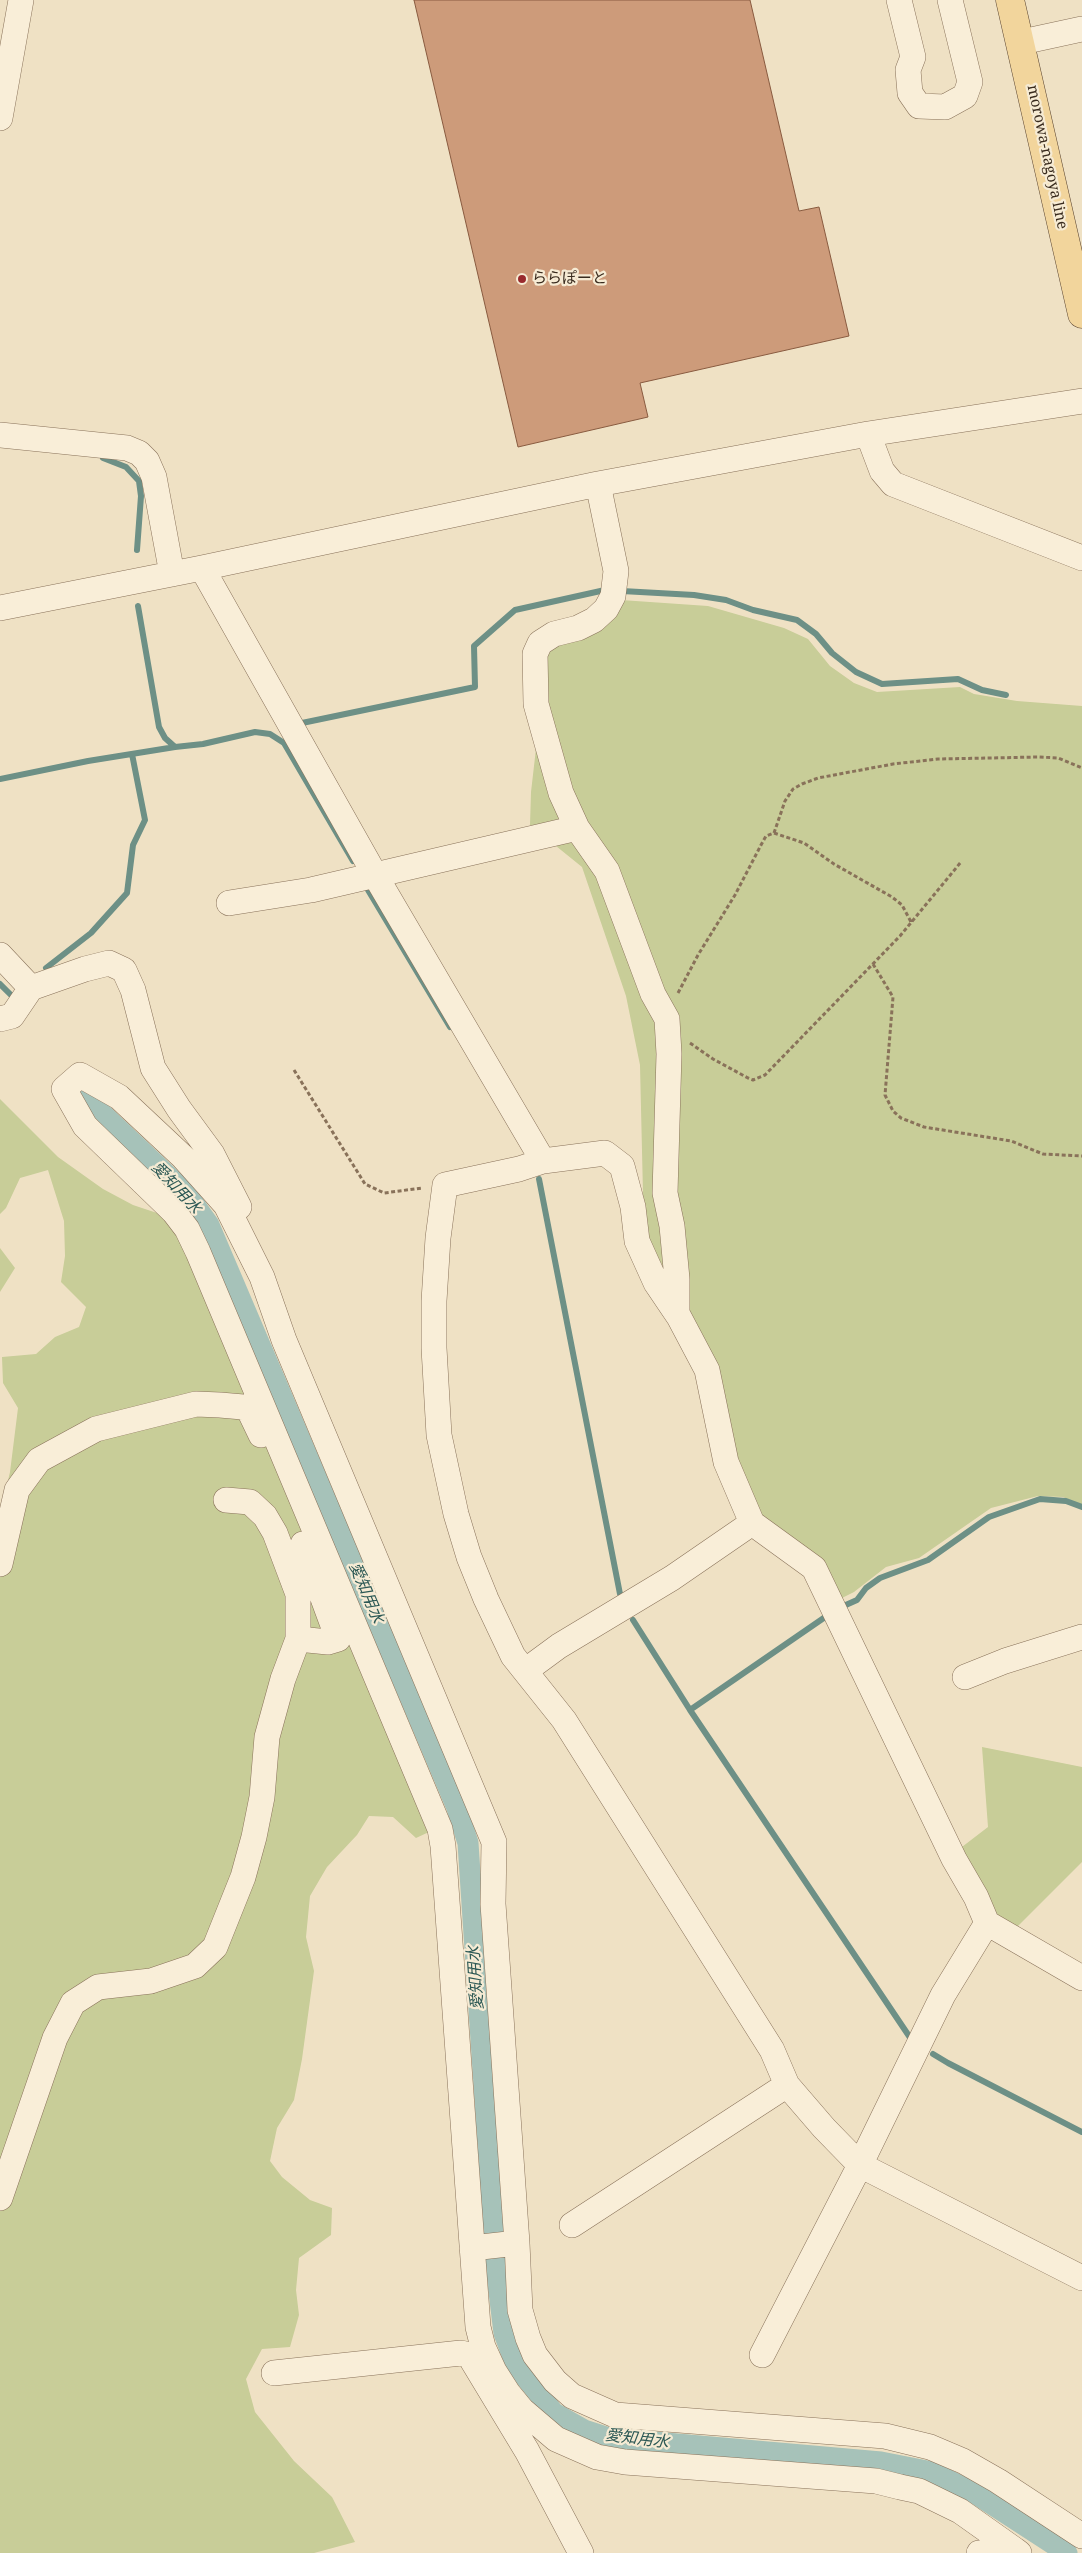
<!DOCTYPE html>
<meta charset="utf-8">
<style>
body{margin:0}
canvas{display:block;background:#efe1c4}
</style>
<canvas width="1082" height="2553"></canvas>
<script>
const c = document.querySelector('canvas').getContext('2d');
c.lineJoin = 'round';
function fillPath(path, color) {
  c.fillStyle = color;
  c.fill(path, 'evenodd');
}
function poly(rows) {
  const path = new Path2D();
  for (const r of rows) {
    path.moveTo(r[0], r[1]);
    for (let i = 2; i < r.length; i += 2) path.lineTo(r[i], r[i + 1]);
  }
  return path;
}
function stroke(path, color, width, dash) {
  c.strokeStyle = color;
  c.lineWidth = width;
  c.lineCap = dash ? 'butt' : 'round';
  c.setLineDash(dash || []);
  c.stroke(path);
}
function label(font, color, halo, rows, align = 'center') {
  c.font = font + ' "Noto Serif","Noto Sans JP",serif';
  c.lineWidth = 4.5;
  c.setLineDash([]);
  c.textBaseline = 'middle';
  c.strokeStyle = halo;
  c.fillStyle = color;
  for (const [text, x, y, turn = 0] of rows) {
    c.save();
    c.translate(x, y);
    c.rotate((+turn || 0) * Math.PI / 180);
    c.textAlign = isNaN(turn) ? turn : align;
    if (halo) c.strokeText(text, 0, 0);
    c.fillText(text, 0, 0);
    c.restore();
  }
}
const green = poly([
 [621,600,708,606,784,628,808,639,830,666,854,683,877,692,960,687,974,694,1017,701,1082,706,1082,1505,1063,1497,1038,1496,991,1508,919,1558,886,1567,854,1592,840,1599,759,1512,746,1489,685,1299,644,1237,640,1065,626,996,582,867,530,825,531,792,547,653],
 [0,1099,58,1157,103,1189,133,1205,160,1214,184,1232,429,1832,416,1838,393,1817,369,1816,357,1835,327,1867,310,1896,306,1937,314,1971,302,2059,294,2100,277,2128,270,2161,282,2177,310,2200,332,2208,331,2235,299,2258,296,2290,299,2315,290,2347,262,2349,246,2379,255,2412,294,2461,332,2497,355,2542,314,2553,0,2553,0,1515,10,1472,18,1408,3,1383,2,1357,36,1354,55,1337,79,1327,86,1307,61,1282,65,1256,64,1221,48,1170,20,1178,6,1208,0,1214],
 [0,1248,15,1268,0,1292],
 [982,1747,1082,1767,1082,1862,1013,1931,991,1917,958,1850,988,1827]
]);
const stream = poly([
 [103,458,126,467,139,481,141,496,137,550],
 [622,591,694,595,726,600,753,610,797,620,816,634,832,653,856,672,882,684,958,679,982,690,1006,695],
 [138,606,159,727,165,738,175,747,203,744,255,732,270,734,284,743,353,861],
 [302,723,475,687,474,646,515,610,605,590],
 [0,779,88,761,175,747],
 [368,890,450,1027],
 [46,968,91,933,127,893,133,845,145,820,132,754],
 [0,984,11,995],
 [539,1179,620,1594],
 [839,1608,857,1600,866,1588,880,1578,928,1560,989,1517,1040,1499,1066,1501,1082,1507],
 [633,1620,690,1710,911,2039],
 [690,1710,831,1613],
 [933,2054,948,2063,1082,2132]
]);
const canal = poly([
 [77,1090,186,1193,209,1225,457,1808,468,1843,496,2267,504,2333,514,2360,526,2378,554,2413,584,2430,609,2438,881,2462,932,2472,976,2494,1067,2553]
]);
const building = poly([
 [414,0,750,0,799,211,819,207,849,336,640,383,648,417,518,447,414,0]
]);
const path = poly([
 [774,833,804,843,834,864,892,897,902,905,911,922],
 [873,964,893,997,885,1095,893,1111,901,1118,924,1127,1011,1141,1043,1154,1082,1156],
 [678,993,698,955,735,895,761,845,766,836,774,833,785,801,793,789,802,784,818,778,893,764,938,759,1039,757,1058,758,1082,768],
 [690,1043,713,1059,748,1078,753,1080,765,1075,900,936,961,862],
 [294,1070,365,1184,384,1193,422,1188]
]);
const minor = poly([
 [899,0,913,57,908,70,910,93,919,106,945,107,965,96,970,82,950,0],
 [1022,42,1082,29],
 [0,118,21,0],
 [868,434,882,471,893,484,1082,558],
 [0,435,127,448,139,453,147,461,154,477,172,574],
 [598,484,616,571,613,596,606,609,594,620,578,628,554,634,540,643,535,654,536,704,561,793,577,828,607,871,653,994,667,1019,669,1054,665,1193,672,1226,677,1279,677,1313],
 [202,568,375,875,543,1161],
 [0,608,202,568,598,484,868,434,1082,401],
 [229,903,311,890,577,828],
 [0,955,31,988],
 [0,1019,12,1016,31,988,85,969,109,963,124,970,133,990,153,1068,179,1109,212,1154,239,1207],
 [226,1500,250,1502,265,1516,275,1533,298,1594,298,1639],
 [0,1564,17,1490,39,1460,96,1429,196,1404,220,1405,243,1407,249,1410,261,1435],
 [525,1671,559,1646,672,1578,752,1523],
 [965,1677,1005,1661,1082,1637],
 [1082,1978,987,1923,976,1897,954,1859,814,1568,752,1523,726,1462,707,1370,679,1317,656,1283,637,1241,633,1207,622,1166,605,1153,543,1161,519,1169,445,1185,438,1238,434,1301,434,1348,439,1435,456,1514,469,1557,486,1599,513,1656,564,1720,772,2050,787,2085,824,2128,860,2165,1082,2278],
 [0,2198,55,2038,73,2003,98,1987,151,1981,195,1966,215,1947,243,1877,254,1837,262,1797,267,1737,283,1679,298,1639,328,1642,338,1639,303,1544],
 [572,2225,787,2085],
 [472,2248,517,2243],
 [762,2355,860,2165,943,1995,987,1923],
 [274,2373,461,2353,469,2355,527,2451,581,2553],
 [1015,2550,960,2511,919,2491,900,2487,876,2481,625,2462,597,2457,556,2439,522,2410,508,2393,494,2371,483,2347,478,2327,443,1846,440,1829,198,1252,187,1229,174,1212,85,1126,64,1089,80,1075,119,1097,183,1157,226,1205,262,1277,284,1340,494,1842,493,1904,517,2243,520,2310,528,2338,535,2355,555,2381,572,2396,615,2415,885,2436,930,2447,963,2461,998,2481,1082,2536],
 [979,2553,1015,2550,1019,2553]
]);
const major = poly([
 [1010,0,1082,314]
]);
const markers = [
 [522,279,5,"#992a2d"]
];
const streetNames = [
 ["morowa-nagoya line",1047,157,78]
];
const poiNames = [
 ["ららぽーと",532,279]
];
const waterNames = [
 ["愛知用水",176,1188,47],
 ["愛知用水",366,1593,67],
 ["愛知用水",476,1978,-94],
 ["愛知用水",637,2439,7]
];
fillPath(green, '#c8cd98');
stroke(stream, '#6d9086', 6);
stroke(canal, '#a6c2b9', 21);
fillPath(building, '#cd9b7a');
stroke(building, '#895b40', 1);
stroke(minor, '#89725a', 26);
stroke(major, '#57412e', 29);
stroke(path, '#89725a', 3, [4, 2.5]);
stroke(minor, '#f9eed8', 25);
stroke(major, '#f2d59c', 28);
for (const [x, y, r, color] of markers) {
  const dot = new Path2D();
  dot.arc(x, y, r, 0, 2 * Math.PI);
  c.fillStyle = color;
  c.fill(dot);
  stroke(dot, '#f6ebd4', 2);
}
label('15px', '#392b1e', '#f6ebd4', streetNames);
label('15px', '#392b1e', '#f6ebd4', poiNames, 'left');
label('italic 16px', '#2d5955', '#f6ebd4', waterNames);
</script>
